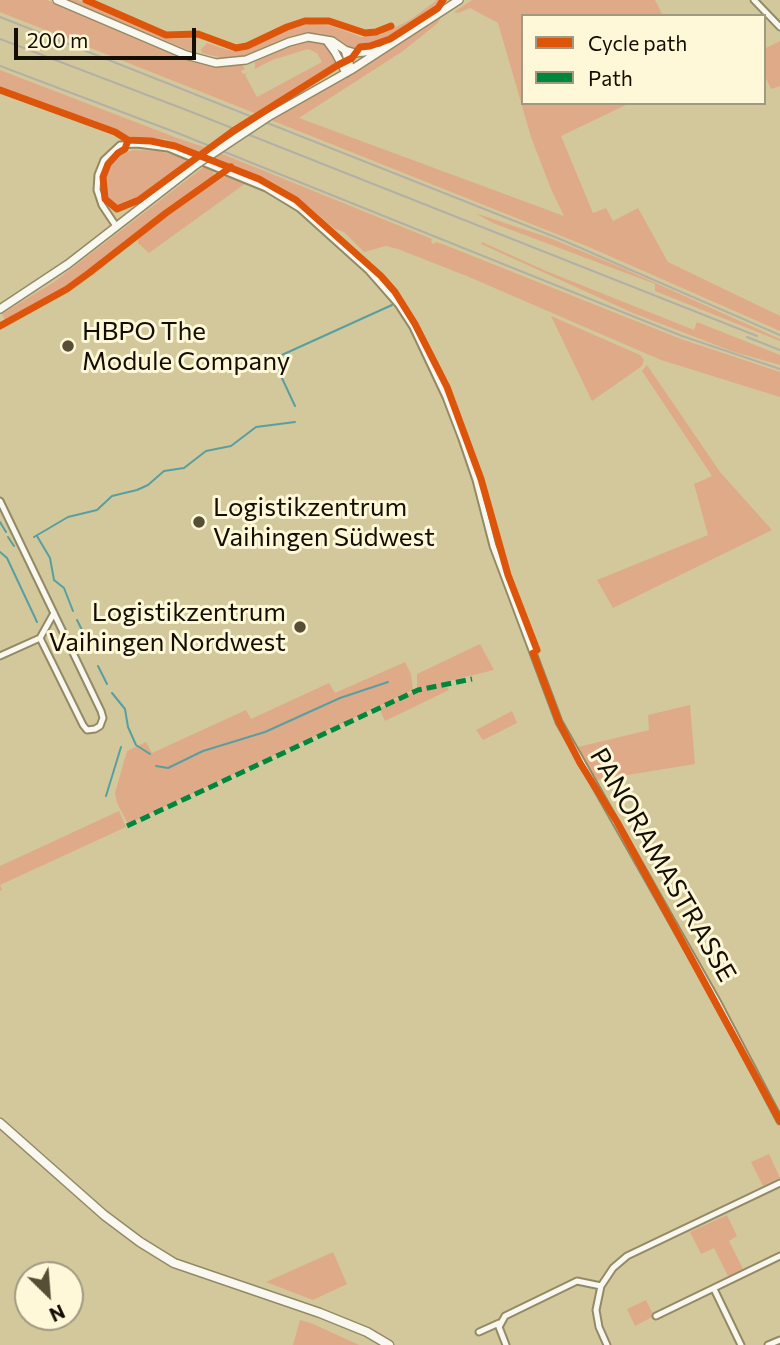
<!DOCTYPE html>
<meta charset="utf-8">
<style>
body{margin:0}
#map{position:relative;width:780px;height:1345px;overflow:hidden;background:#d3c89b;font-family:Commissioner,sans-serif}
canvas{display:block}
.legend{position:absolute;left:521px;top:14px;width:245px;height:91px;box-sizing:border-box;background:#fff8d8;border:2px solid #a19a82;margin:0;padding:9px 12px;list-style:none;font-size:21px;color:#130e00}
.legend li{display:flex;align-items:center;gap:14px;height:35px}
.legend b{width:35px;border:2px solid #a19a82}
.north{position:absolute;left:14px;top:1261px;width:70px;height:70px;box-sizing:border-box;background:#fff8d8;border:2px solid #a19a82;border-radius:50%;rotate:155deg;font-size:19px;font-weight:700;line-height:28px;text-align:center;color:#130e00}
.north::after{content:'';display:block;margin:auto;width:24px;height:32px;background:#564f36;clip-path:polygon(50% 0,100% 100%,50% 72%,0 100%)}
.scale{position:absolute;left:14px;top:28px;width:182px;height:32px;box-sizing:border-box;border:4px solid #130e00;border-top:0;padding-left:9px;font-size:21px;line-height:24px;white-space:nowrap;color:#130e00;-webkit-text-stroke:5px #fff8d8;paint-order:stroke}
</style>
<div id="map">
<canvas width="780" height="1345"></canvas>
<ul class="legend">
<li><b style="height:9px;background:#dd550b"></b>Cycle path</li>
<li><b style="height:9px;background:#00873e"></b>Path</li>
</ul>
<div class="north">N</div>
<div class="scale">200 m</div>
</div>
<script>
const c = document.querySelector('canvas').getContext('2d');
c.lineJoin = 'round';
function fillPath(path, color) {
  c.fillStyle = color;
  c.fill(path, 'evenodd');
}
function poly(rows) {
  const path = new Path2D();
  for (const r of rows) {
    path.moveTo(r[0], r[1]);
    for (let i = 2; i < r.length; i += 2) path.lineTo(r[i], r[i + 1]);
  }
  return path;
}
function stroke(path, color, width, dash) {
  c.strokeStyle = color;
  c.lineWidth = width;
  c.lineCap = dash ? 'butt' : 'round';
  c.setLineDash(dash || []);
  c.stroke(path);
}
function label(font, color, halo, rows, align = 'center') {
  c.font = font + ' Commissioner,sans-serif';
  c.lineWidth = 6;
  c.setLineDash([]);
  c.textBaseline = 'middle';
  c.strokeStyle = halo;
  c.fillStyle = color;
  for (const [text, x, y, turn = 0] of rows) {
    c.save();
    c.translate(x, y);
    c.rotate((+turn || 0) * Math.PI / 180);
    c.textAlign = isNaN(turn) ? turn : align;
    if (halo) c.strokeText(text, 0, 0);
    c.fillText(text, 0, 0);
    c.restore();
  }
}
const green = poly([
 [0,0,47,0,184,58,206,65,242,65,245,69,241,71,243,74,248,73,245,75,257,97,322,62,317,53,308,49,272,60,255,69,255,62,294,43,309,40,324,44,330,48,337,63,329,71,257,114,0,12],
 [66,0,78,0,170,39,194,38,197,41,196,46,191,51],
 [437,0,441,0,432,11,392,37,371,45,358,46,354,50,331,36,319,33,289,37,244,56,227,59,202,53,201,49,207,43,228,50,239,51,249,49,287,30,309,24,332,26,361,37,380,35,410,20],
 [472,0,655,0,663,16,523,16,523,103,630,103,561,136,593,213,606,208,613,221,638,208,668,262,780,316,780,331,589,247,271,120,352,74,436,19,440,19,438,23,403,51,299,118,564,216,551,189,531,137,498,23,470,8,458,13,454,12],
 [780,41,780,86,771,89,764,74,764,49],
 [0,70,177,138,207,148,200,152,165,139,128,136,116,129,56,111,0,88],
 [133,150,159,151,190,160,145,194,118,208,106,199,103,185,106,169,118,156],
 [220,153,432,239,431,242,434,244,436,242,445,245,681,339,780,372,780,397,661,360,469,277,398,249,386,246,364,252,344,232,335,229,296,196,272,182,214,157],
 [205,166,213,170,214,178,159,217,79,279,6,322,2,314,54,282],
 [227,175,246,183,149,253,138,243,138,238,172,211],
 [475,213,550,238,620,267,780,339,780,341,655,291,655,284,493,223],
 [482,242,546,271,694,330,697,322,780,355,780,365,734,352,633,313,481,244],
 [551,316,640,355,644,360,642,366,592,401],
 [647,365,720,472,772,530,613,608,597,580,708,535,694,484,712,476,642,371],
 [480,644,494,670,444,682,449,690,385,721,379,708,417,690,417,674],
 [405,662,411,674,413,690,128,824,117,803,115,793,127,751,146,742,152,753,246,710,251,719,329,683,335,693],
 [690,705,695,764,597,780,578,747,649,730,648,715],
 [512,711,517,723,483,740,476,730],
 [119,811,126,827,0,885,2,890,0,891,0,866],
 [769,1154,780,1178,763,1186,751,1162],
 [727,1215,737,1236,729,1241,744,1271,729,1278,714,1248,701,1254,690,1232],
 [333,1252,347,1284,313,1300,266,1282],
 [646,1300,654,1316,635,1326,627,1309],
 [300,1320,311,1323,359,1345,293,1345]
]);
const stream = poly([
 [295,406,273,359,392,305],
 [0,522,6,532],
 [37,536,50,558,54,580,64,588,73,611],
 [8,537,14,546],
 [34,537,68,517,97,510,112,496,137,490,148,485,164,471,184,468,206,451,231,446,256,427,295,422],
 [0,552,7,558,37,622],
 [77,620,86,638],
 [98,666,107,684],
 [112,693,125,709,128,727,136,745,150,754],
 [156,766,168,768,203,751,265,732,340,698,388,682],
 [106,796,121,747]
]);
const minor = poly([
 [754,0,780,27],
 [116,226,102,205,97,190,98,175,104,160,120,145,137,144,168,148,266,188,299,208,369,271,398,304,413,327,446,397,462,439,476,480,493,546,559,722,717,1001,780,1121],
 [0,501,101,711,103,718,100,726,95,729,87,730,83,725,40,638],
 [40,638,54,613],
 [0,656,40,638],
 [714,1289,741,1345],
 [656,1316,780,1256],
 [479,1332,499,1323],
 [506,1345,499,1327,505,1316,577,1281,601,1286],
 [607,1345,599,1327,596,1310,601,1286,613,1268,627,1256,780,1183],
 [768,1345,780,1340]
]);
const tertiary = poly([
 [57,0,186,55,216,63,246,60,289,42,308,37,332,41,345,50,355,53,382,50],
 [327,41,335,52,346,73],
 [345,50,351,70],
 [268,117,351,70,459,0],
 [0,309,68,264,197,164]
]);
const secondary = poly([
 [0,1123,104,1215,140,1242,174,1263,320,1313,367,1332,389,1345]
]);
const rail = poly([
 [0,17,560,239,780,335],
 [0,39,189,111,757,336],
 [0,66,180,134,682,336,780,369],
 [747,337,780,350]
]);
const tertiaryBridge = poly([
 [197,164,268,117]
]);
const quiet = poly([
 [127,826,418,690,472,679]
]);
const cycleway = poly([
 [86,0,166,35,198,34,236,48,247,46,287,27,305,21,329,21,365,33,376,32,391,26],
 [0,90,115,132,128,140,151,141,175,146,259,179,296,200,381,276,395,292,415,324,447,387,481,479,508,575,537,650],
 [128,140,125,149,118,153,108,164,103,177,105,199,117,209,139,200,233,131,338,65,352,58,360,47,370,46,390,39,438,8,443,0],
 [0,326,67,289,89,273,166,213,231,167],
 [533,653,559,722,580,763,617,822,780,1121]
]);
const markers = [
 [68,346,7,"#564f36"],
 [199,522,7,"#564f36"],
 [300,627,7,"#564f36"]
];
const poiNames = [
 ["HBPO The",82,331],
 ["Module Company",82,361],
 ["Logistikzentrum",213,507],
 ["Vaihingen Südwest",213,537],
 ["Logistikzentrum",286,612,"right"],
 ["Vaihingen Nordwest",286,642,"right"]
];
const streetNames = [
 ["PANORAMASTRASSE",663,865,60]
];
fillPath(green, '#dfaa88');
stroke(stream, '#589fa1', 2);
stroke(minor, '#938a65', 9);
stroke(tertiary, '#938a65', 10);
stroke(secondary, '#938a65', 11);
stroke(minor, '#f8f7f0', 5);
stroke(tertiary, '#f8f7f0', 7);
stroke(secondary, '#f8f7f0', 8);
stroke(rail, '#b2b0a6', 2);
stroke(tertiaryBridge, '#938a65', 10, []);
stroke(tertiaryBridge, '#f8f7f0', 7);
stroke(quiet, '#00873e', 5, [10, 5]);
stroke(cycleway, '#dd550b', 7);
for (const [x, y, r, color] of markers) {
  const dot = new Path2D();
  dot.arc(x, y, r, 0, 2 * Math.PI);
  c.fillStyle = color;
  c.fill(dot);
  stroke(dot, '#fff8d8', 2.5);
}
label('26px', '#130e00', '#fff8d8', poiNames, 'left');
label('26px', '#130e00', '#fff8d8', streetNames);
</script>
